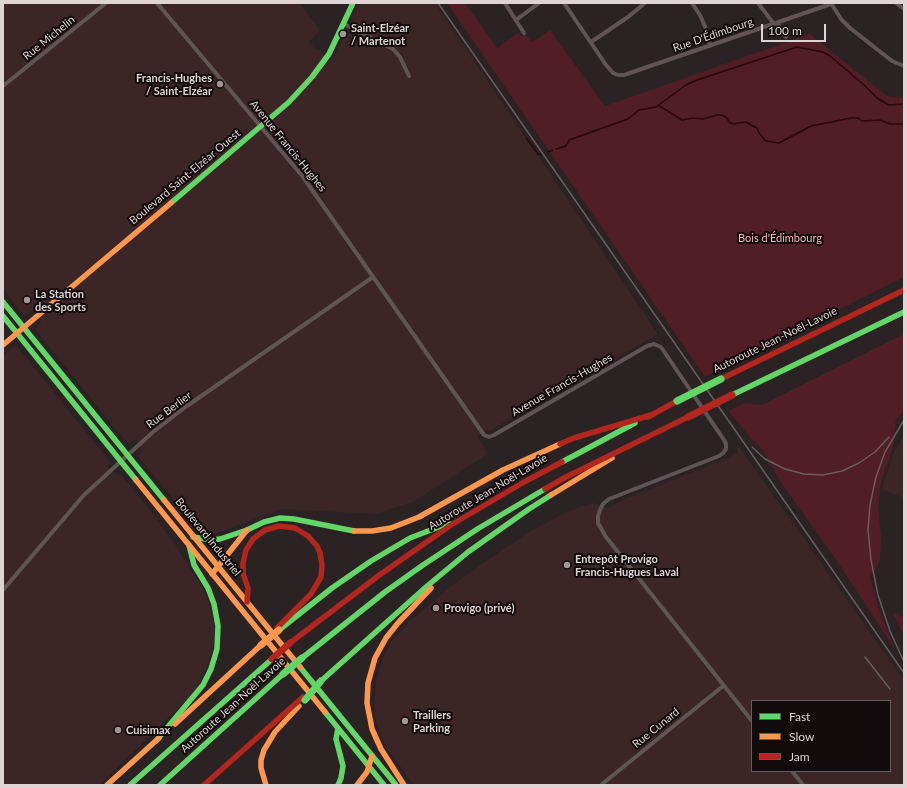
<!DOCTYPE html>
<meta charset="utf-8">
<style>
body{margin:0}
#map{position:relative;width:907px;height:788px;overflow:hidden;background:#2b2223;font-family:Lato,sans-serif}
canvas{display:block}
.frame{position:absolute;inset:0;border:4px solid #dfd4d4;pointer-events:none}
.legend{position:absolute;left:751px;top:700px;width:140px;height:72px;box-sizing:border-box;background:#120b0b;border:1px solid #645b5b;margin:0;padding:5px 7px;list-style:none;font-size:12px;color:#dfd4d4}
.legend li{display:flex;align-items:center;gap:8px;height:20px}
.legend b{width:20px;border:1px solid #645b5b}
.scale{position:absolute;left:761px;top:24px;width:65px;height:18px;box-sizing:border-box;border:2px solid #dfd4d4;border-top:0;padding-left:5px;font-size:12px;line-height:14px;white-space:nowrap;color:#dfd4d4;-webkit-text-stroke:3px #120b0b;paint-order:stroke}
</style>
<div id="map">
<canvas width="907" height="788"></canvas>
<div class="frame"></div>
<ul class="legend">
<li><b style="height:5px;background:#63d668"></b>Fast</li>
<li><b style="height:5px;background:#ff974d"></b>Slow</li>
<li><b style="height:5px;background:#b3261e"></b>Jam</li>
</ul>
<div class="scale">100 m</div>
</div>
<script>
const c = document.querySelector('canvas').getContext('2d');
c.lineJoin = 'round';
function fillPath(path, color) {
  c.fillStyle = color;
  c.fill(path, 'evenodd');
}
function poly(rows) {
  const path = new Path2D();
  for (const r of rows) {
    path.moveTo(r[0], r[1]);
    for (let i = 2; i < r.length; i += 2) path.lineTo(r[i], r[i + 1]);
  }
  return path;
}
function stroke(path, color, width, dash) {
  c.strokeStyle = color;
  c.lineWidth = width;
  c.lineCap = dash ? 'butt' : 'round';
  c.setLineDash(dash || []);
  c.stroke(path);
}
function label(font, color, halo, rows, align = 'center') {
  c.font = font + ' Lato,sans-serif';
  c.lineWidth = 4;
  c.setLineDash([]);
  c.textBaseline = 'middle';
  c.strokeStyle = halo;
  c.fillStyle = color;
  for (const [text, x, y, turn = 0] of rows) {
    c.save();
    c.translate(x, y);
    c.rotate((+turn || 0) * Math.PI / 180);
    c.textAlign = isNaN(turn) ? turn : align;
    if (halo) c.strokeText(text, 0, 0);
    c.fillText(text, 0, 0);
    c.restore();
  }
}
const built = poly([
 [3,3,299,3,320,30,309,42,316,50,318,49,330,61,337,51,346,33,353,34,357,25,351,19,359,3,435,3,658,334,491,430,486,430,478,436,487,454,413,502,375,514,282,509,217,533,204,533,190,520,138,456,142,450,136,439,128,444,35,329,41,322,34,309,24,316,3,288],
 [16,345,111,463,107,466,114,474,121,475,145,504,174,543,203,589,210,606,214,626,214,644,208,664,199,684,189,698,99,785,3,785,3,355],
 [904,436,904,498,882,489,894,452],
 [737,444,904,680,904,785,414,785,388,750,379,732,375,717,374,710,376,681,383,657,393,639,410,621,455,583,527,533,563,514,580,507,593,503,609,508,625,499,723,460,738,453],
 [752,701,890,701,890,771,752,771]
]);
const green = poly([
 [447,3,465,3,498,49,502,44,518,33,521,36,525,34,532,42,550,30,605,106,810,34,887,96,904,98,904,277,705,377],
 [904,334,904,411,896,420,893,447,881,482,878,508,881,537,880,560,870,577,880,612,895,650,841,567,782,484,762,449,754,442,728,411,744,403,762,405],
 [893,614,904,617,904,634,901,630]
]);
const stream = poly([
 [658,105,682,120,693,118,703,119,717,115,722,115,727,118,729,122,733,124,746,122,757,128,759,133,766,141,779,143,811,126,851,118,858,118,862,121,880,120,890,124,904,124],
 [526,138,538,154,542,155],
 [556,149,566,146,569,140,628,119,639,110,656,107,686,85,697,80,797,47,823,52,830,56,863,84,877,98,889,105,904,104],
 [548,152,553,150]
]);
const street = poly([
 [157,3,303,177,484,435,489,437,494,435,647,346,654,344,661,347,724,440,726,444,726,449,723,453,719,456,609,499,603,504,600,510,598,516,598,523,606,537,752,721],
 [505,3,524,33],
 [564,3,606,65,613,73,618,75,624,75,831,4],
 [692,3,700,15,707,31,710,46],
 [758,3,774,24],
 [831,3,841,19,850,28,892,61,904,66],
 [896,3,904,9],
 [516,20,539,3],
 [777,23,786,37],
 [344,24,393,49,400,57,409,76],
 [591,42,628,17,645,3],
 [3,86,106,3],
 [3,590,84,495,153,432,184,408,373,277],
 [792,771,803,785],
 [601,785,723,686]
]);
const fast = poly([
 [171,203,289,102,312,77,329,54,353,3],
 [3,302,164,500],
 [3,316,136,480],
 [732,395,904,312],
 [562,462,635,423],
 [193,537,212,540,220,539,247,530,264,522,280,518,294,519,354,531],
 [279,630,332,588,371,561,410,538,449,523],
 [302,658,385,592,423,565,479,528,545,489],
 [300,667,396,785],
 [321,681,426,587,468,552,529,509,551,495],
 [325,712,384,785],
 [338,728,336,739,343,766,341,778,338,785],
 [156,741,203,685,211,669,217,649,218,626,214,604,208,588,194,565,189,545],
 [130,785,272,659],
 [160,785,283,674]
]);
const slow = poly([
 [3,345,171,203],
 [136,480,325,712],
 [551,495,612,458],
 [164,500,300,667],
 [354,531,372,531,391,528,419,517,503,470,560,444],
 [212,574,247,530],
 [175,724,261,645],
 [107,785,159,738],
 [266,785,261,768,261,760,264,750,275,732,299,706],
 [357,785,367,772,372,756],
 [404,785,381,749,372,729,367,703,368,683,375,658,386,638,398,623,431,588]
]);
const jam = poly([
 [721,379,904,290],
 [648,417,677,401],
 [560,444,574,438,651,415],
 [545,489,566,477,688,417],
 [247,602,248,588,243,573,243,563,246,550,253,539,265,530,279,526,295,528,308,536,317,546,320,553,322,565,321,577,311,594,277,628],
 [290,643,378,576,451,525,524,482,562,462],
 [204,785,303,697]
]);
const rail = poly([
 [438,3,904,673],
 [904,420,885,452,876,477,870,505,868,530,871,560,878,595,890,631,904,662],
 [752,447,765,459,785,469,804,474,823,475,842,471,859,463,875,452,889,437],
 [865,657,890,689]
]);
const fastBridge = poly([
 [677,401,721,379],
 [283,674,302,658],
 [305,700,321,681]
]);
const slowBridge = poly([
 [261,645,279,630]
]);
const jamBridge = poly([
 [688,417,732,395],
 [272,659,290,643]
]);
const markers = [
 [343,34,4,"#a09696"],
 [220,84,4,"#a09696"],
 [27,300,4,"#a09696"],
 [567,565,4,"#a09696"],
 [436,608,4,"#a09696"],
 [405,721,4,"#a09696"],
 [118,730,4,"#a09696"]
];
const poiNames = [
 ["Saint-Elzéar",351,28],
 ["/ Martenot",351,41],
 ["Francis-Hughes",212,78,"right"],
 ["/ Saint-Elzéar",212,91,"right"],
 ["La Station",35,294],
 ["des Sports",35,307],
 ["Entrepôt Provigo",575,559],
 ["Francis-Hugues Laval",575,572],
 ["Provigo (privé)",444,608],
 ["Traillers",413,715],
 ["Parking",413,728],
 ["Cuisimax",126,730]
];
const streetNames = [
 ["Rue D'Édimbourg",713,35,-19],
 ["Rue Michelin",49,38,-39],
 ["Avenue Francis-Hughes",288,146,51],
 ["Boulevard Saint-Elzéar Ouest",185,177,-40],
 ["Autoroute Jean-Noël-Lavoie",775,340,-26],
 ["Avenue Francis-Hughes",562,385,-30],
 ["Rue Berlier",169,410,-37],
 ["Autoroute Jean-Noël-Lavoie",488,492,-31],
 ["Boulevard Industriel",208,537,51],
 ["Autoroute Jean-Noël-Lavoie",233,705,-42],
 ["Rue Cunard",656,728,-39]
];
const parkNames = [
 ["Bois d'Édimbourg",780,238]
];
fillPath(built, '#3b2527');
fillPath(green, '#511d26');
stroke(stream, '#2b060d', 1.5);
stroke(street, '#615455', 4);
stroke(fast, '#63d668', 5.5);
stroke(slow, '#ff974d', 5.5);
stroke(jam, '#b3261e', 5.5);
stroke(rail, '#665e5e', 1.5);
stroke(fastBridge, '#63d668', 7);
stroke(slowBridge, '#ff974d', 7);
stroke(jamBridge, '#b3261e', 7);
for (const [x, y, r, color] of markers) {
  const dot = new Path2D();
  dot.arc(x, y, r, 0, 2 * Math.PI);
  c.fillStyle = color;
  c.fill(dot);
  stroke(dot, '#120b0b', 1.5);
}
label('bold 11px', '#dfd4d4', '#120b0b', poiNames, 'left');
label('11px', '#dfd4d4', '#120b0b', streetNames);
label('11px', '#fab2ba', '#120b0b', parkNames);
</script>
